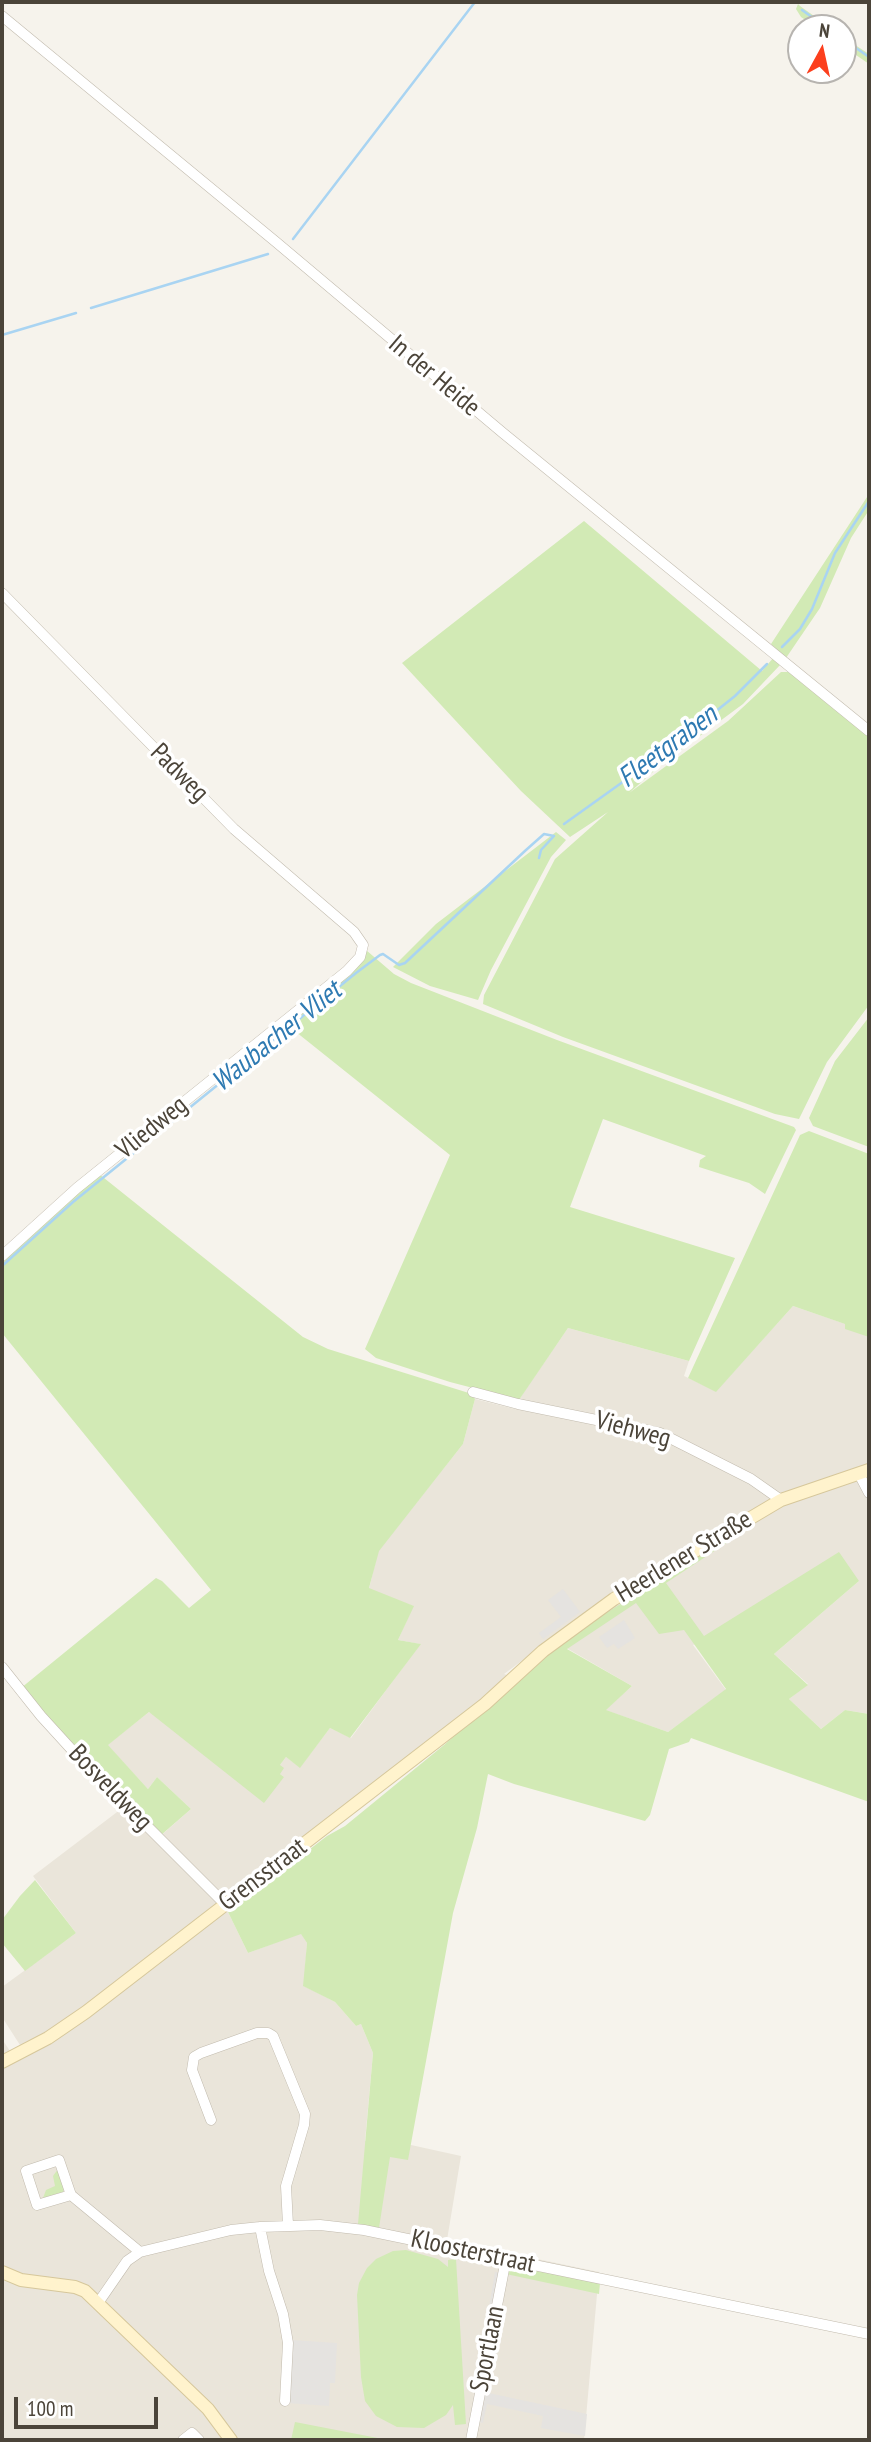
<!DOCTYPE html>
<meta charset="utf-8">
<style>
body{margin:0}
#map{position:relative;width:871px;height:2442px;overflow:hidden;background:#f6f3ec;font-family:"PT Sans Narrow",sans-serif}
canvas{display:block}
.frame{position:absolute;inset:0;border:4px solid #4b4439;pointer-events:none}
.north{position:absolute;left:787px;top:14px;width:70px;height:70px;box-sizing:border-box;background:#fff;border:2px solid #b7b4b0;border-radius:50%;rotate:8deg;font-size:19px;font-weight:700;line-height:28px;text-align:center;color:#4b4439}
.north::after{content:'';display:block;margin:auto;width:24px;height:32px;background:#fc3f1d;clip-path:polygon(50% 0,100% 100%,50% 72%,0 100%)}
.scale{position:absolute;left:14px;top:2397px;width:144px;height:32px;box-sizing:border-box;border:4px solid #4b4439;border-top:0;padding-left:9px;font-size:21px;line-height:24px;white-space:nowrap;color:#4b4439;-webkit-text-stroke:5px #fff;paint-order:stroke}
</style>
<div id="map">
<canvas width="871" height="2442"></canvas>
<div class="frame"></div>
<div class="north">N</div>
<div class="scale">100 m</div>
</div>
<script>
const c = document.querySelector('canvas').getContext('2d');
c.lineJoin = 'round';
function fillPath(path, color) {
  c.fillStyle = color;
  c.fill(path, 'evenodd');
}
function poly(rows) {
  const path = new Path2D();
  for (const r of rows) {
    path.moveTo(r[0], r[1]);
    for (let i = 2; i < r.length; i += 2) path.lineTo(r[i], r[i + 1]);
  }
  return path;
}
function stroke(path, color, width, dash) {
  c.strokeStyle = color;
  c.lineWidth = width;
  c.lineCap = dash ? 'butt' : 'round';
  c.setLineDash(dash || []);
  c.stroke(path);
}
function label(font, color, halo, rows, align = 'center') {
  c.font = font + ' "PT Sans Narrow",sans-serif';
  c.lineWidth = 7;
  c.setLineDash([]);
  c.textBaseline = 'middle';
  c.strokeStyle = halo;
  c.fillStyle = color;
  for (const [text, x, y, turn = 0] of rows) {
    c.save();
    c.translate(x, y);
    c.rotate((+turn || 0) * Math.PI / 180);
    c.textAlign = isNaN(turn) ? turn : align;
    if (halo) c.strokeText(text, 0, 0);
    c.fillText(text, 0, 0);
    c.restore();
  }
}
const residential = poly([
 [793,1306,869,1332,869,1714,845,1710,821,1729,789,1699,808,1684,774,1654,859,1581,693,1645,726,1690,668,1732,605,1710,632,1686,551,1639,504,1674,518,1679,511,1690,228,1912,248,1953,301,1933,307,1943,304,1986,335,2002,356,2026,361,2024,373,2053,365,2141,411,2145,461,2156,447,2240,599,2272,584,2440,2,2440,2,2039,10,2051,20,2045,2,2017,2,1987,76,1933,33,1876,125,1806,157,1839,191,1809,157,1777,148,1789,107,1745,149,1712,284,1777,280,1774,280,1765,286,1757,300,1767,330,1728,351,1738,420,1644,398,1640,413,1606,369,1589,378,1551,463,1444,475,1399,515,1409,523,1393,568,1328,689,1361,684,1376,716,1391]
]);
const green = poly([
 [798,4,800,6,831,28,817,28,801,17,796,9],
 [843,37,869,54,869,64,843,46],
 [869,494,869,510,851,538,820,608,786,658,771,644],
 [584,521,762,671,774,657,781,664,743,704,662,764,629,793,728,721,781,672,788,672,799,679,869,735,869,1005,827,1062,799,1119,775,1114,563,1037,483,1004,484,995,555,859,608,812,570,837,521,791,402,663],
 [556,832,566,840,551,857,491,970,478,1000,430,986,393,967,436,924],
 [366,950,394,974,411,983,557,1040,794,1127,796,1130,765,1194,749,1183,699,1167,700,1160,706,1156,603,1119,570,1207,735,1258,689,1361,568,1328,519,1400,450,1382,376,1358,365,1349,450,1155,286,1024],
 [869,1017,869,1147,813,1126,809,1118,835,1061],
 [809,1131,869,1154,869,1337,845,1329,845,1324,793,1306,716,1392,688,1378,800,1135],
 [99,1174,303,1337,328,1349,472,1394,475,1399,463,1444,379,1551,369,1588,414,1606,398,1640,421,1644,350,1738,330,1728,300,1768,286,1757,280,1765,284,1768,280,1774,284,1777,264,1803,149,1712,108,1745,148,1789,157,1777,191,1809,160,1836,21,1688,156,1578,162,1581,189,1608,211,1590,2,1333,2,1261],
 [730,1536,731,1539,725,1544,666,1583,704,1636,839,1552,859,1581,774,1654,808,1685,789,1699,821,1729,845,1710,869,1714,869,1802,691,1738,689,1742,669,1749,650,1815,645,1821,514,1784,488,1774,477,1828,453,1913,408,2160,390,2157,379,2228,358,2224,373,2053,361,2024,356,2026,335,2002,303,1986,307,1943,301,1934,248,1953,228,1912,327,1836,345,1826,444,1745,551,1649,577,1631],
 [636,1603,659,1634,684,1630,726,1689,668,1732,606,1710,632,1686,567,1649],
 [35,1880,76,1933,25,1971,2,1943,2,1920,20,1896],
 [58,2169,64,2188,63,2192,43,2198,46,2190,55,2186,53,2176],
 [406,2250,438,2259,448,2267,448,2260,456,2259,466,2424,455,2425,453,2405,446,2415,424,2428,397,2427,376,2416,365,2401,361,2377,357,2295,359,2283,367,2268,376,2259,393,2251],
 [508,2263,600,2283,599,2294,506,2274],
 [295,2422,388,2440,291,2440]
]);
const parking = poly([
 [563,1589,580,1612,543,1639,539,1633,561,1617,548,1600],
 [624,1620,635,1638,618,1649,614,1644,607,1648,599,1637],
 [495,2272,506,2274,484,2392,587,2414,585,2436,541,2428,543,2416,487,2404,483,2423,470,2420],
 [291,2340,337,2343,335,2383,330,2383,329,2406,287,2403]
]);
const stream = poly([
 [802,10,827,28],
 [843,39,869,57],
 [293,239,475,2],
 [91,308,268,254],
 [2,335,76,313],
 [782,647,800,629,812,609,835,553,869,501],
 [564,824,666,751,735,696,767,664],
 [539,858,541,850,554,836],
 [2,1266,73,1202,356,973,380,955,383,954,399,965,405,963,526,850,544,834,554,836]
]);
const street = poly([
 [2,16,276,242,503,433,869,731],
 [2,593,234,829,354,932,363,945,360,957,347,971,77,1188,2,1256],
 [473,1392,518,1404,660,1433,751,1479,781,1500],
 [859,1474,869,1493],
 [2,1667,41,1716,82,1761,225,1904],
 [211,2120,192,2070,194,2057,201,2053,257,2033,268,2033,273,2036,305,2114,304,2125,286,2186,288,2225],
 [71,2195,59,2160,26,2171,37,2205,71,2195,140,2252],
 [260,2227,269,2271,283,2314,288,2343,285,2401],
 [98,2303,127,2261,140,2252,231,2230,260,2227,320,2225,364,2230,869,2334],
 [183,2440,192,2433,199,2440],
 [471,2440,506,2259]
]);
const secondary = poly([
 [2,2062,48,2038,86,2012,485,1704,543,1651,614,1599,781,1500,869,1470],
 [2,2272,21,2280,75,2287,85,2291,208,2409,231,2440]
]);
const streetNames = [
 ["In der Heide",434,376,40],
 ["Padweg",179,773,45],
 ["Vliedweg",152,1128,-39],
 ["Viehweg",633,1430,15],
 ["Heerlener Straße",684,1557,-31],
 ["Bosveldweg",110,1788,46],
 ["Grensstraat",263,1875,-37],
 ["Kloosterstraat",473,2252,12],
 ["Sportlaan",488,2349,-79]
];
const waterNames = [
 ["Fleetgraben",668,747,-37],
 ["Waubacher Vliet",277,1037,-39]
];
fillPath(residential, '#eae5da');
fillPath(green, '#d2eab5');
fillPath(parking, '#e5e3e0');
stroke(stream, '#a9d4f2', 2.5);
stroke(street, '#c2bbae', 11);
stroke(secondary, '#d6c79b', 14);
stroke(street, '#fff', 10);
stroke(secondary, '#fff3cd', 12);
label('26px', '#4b4439', '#fff', streetNames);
label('italic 28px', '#2e7ab2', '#fff', waterNames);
</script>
